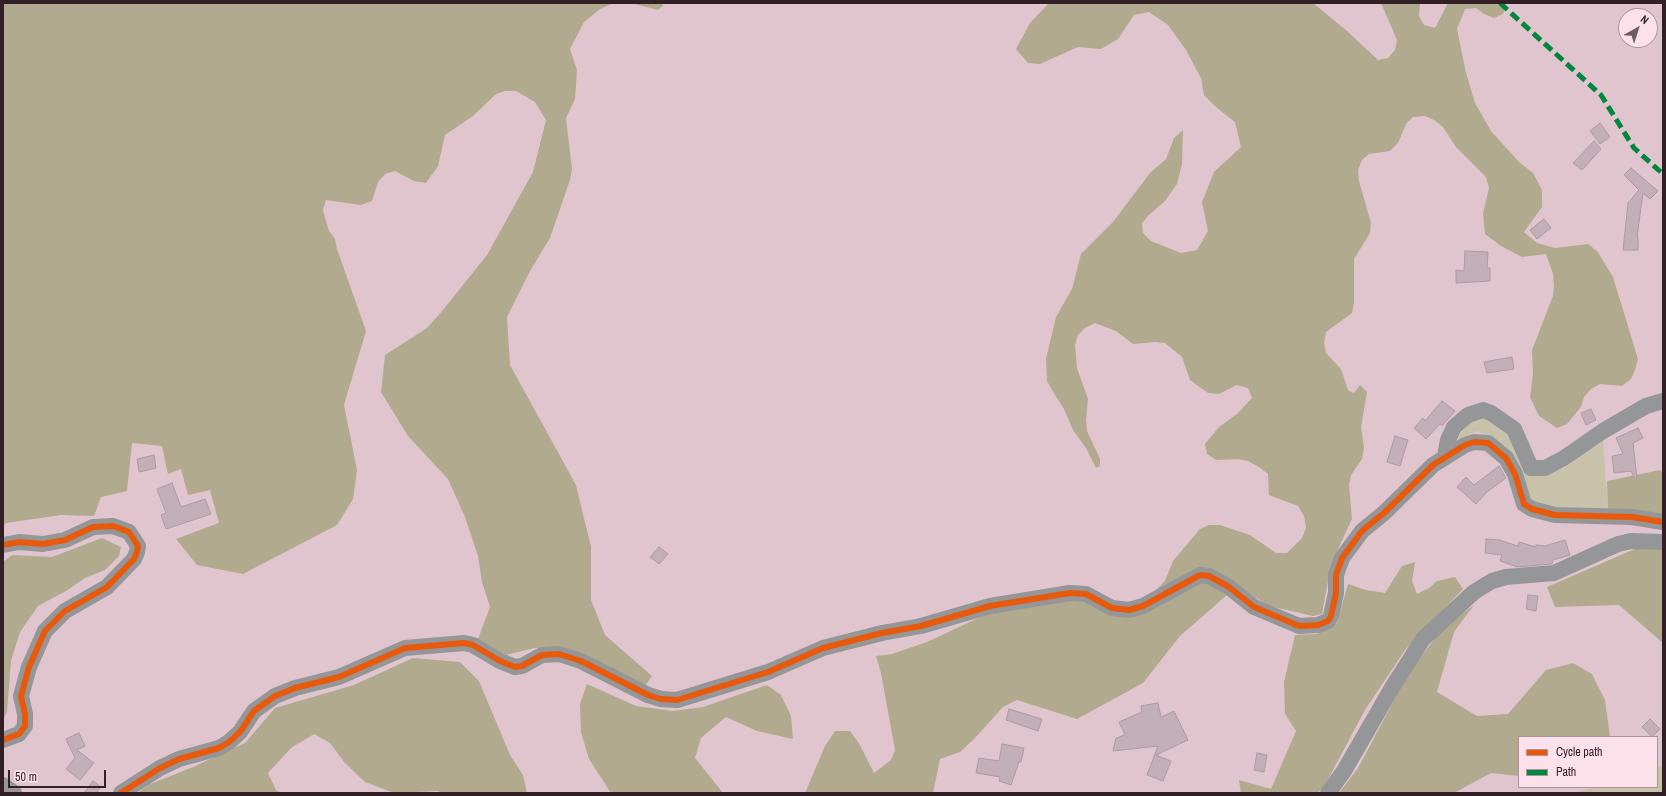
<!DOCTYPE html>
<style>
body{margin:0}
#map{position:relative;width:1666px;height:796px;overflow:hidden;background:#e0c5ce;font-family:"Archivo Narrow",sans-serif}
canvas{display:block}
.frame{position:absolute;inset:0;border:4px solid #332027;pointer-events:none}
.legend{position:absolute;left:1518px;top:736px;width:140px;height:52px;box-sizing:border-box;background:#fce1ea;border:1px solid #ac949c;margin:0;padding:5px 7px;list-style:none;font-size:12px;color:#332027}
.legend li{display:flex;align-items:center;gap:8px;height:20px}
.legend b{width:20px;border:1px solid #ac949c}
.north{position:absolute;left:1618px;top:8px;width:40px;height:40px;box-sizing:border-box;background:#fce1ea;border:1px solid #ac949c;border-radius:50%;rotate:39deg;font-size:11px;font-weight:700;line-height:16px;text-align:center;color:#332027}
.north::after{content:'';display:block;margin:auto;width:14px;height:18px;background:#705a61;clip-path:polygon(50% 0,100% 100%,50% 72%,0 100%)}
.scale{position:absolute;left:8px;top:770px;width:98px;height:18px;box-sizing:border-box;border:2px solid #332027;border-top:0;padding-left:5px;font-size:12px;line-height:14px;white-space:nowrap;color:#332027;-webkit-text-stroke:3px #fce1ea;paint-order:stroke}
</style>
<div id="map">
<canvas width="1666" height="796"></canvas>
<div class="frame"></div>
<ul class="legend">
<li><b style="height:5px;background:#e8590c"></b>Cycle path</li>
<li><b style="height:5px;background:#00873e"></b>Path</li>
</ul>
<div class="north">N</div>
<div class="scale">50 m</div>
</div>
<script>
const c = document.querySelector('canvas').getContext('2d');
c.lineJoin = 'round';
function fillPath(path, color) {
  c.fillStyle = color;
  c.fill(path, 'evenodd');
}
function poly(rows) {
  const path = new Path2D();
  for (const r of rows) {
    path.moveTo(r[0], r[1]);
    for (let i = 2; i < r.length; i += 2) path.lineTo(r[i], r[i + 1]);
  }
  return path;
}
function stroke(path, color, width, dash) {
  c.strokeStyle = color;
  c.lineWidth = width;
  c.lineCap = dash ? 'butt' : 'round';
  c.setLineDash(dash || []);
  c.stroke(path);
}
const green = poly([
 [1481,416,1513,437,1541,475,1563,469,1603,441,1608,510,1541,506,1527,497,1494,438,1477,431,1458,440,1459,436,1468,424],
 [1663,765,1663,793,1571,793,1595,787,1657,787,1657,767]
]);
const forest = poly([
 [3,3,614,3,600,9,584,22,570,49,577,70,575,99,566,118,572,169,570,180,550,238,530,271,507,317,510,365,576,485,591,547,591,600,605,635,652,676,645,686,561,647,534,648,506,655,478,639,490,607,482,582,478,556,465,517,448,479,408,436,381,392,385,355,427,328,443,310,487,255,533,172,546,120,535,102,516,91,505,91,496,94,473,116,445,135,438,166,426,183,414,181,395,171,385,174,378,182,372,201,361,205,326,200,323,210,326,221,329,231,335,239,337,249,366,331,344,405,357,470,353,499,337,525,243,574,197,565,176,539,219,523,210,490,188,495,181,469,168,474,162,446,132,443,127,491,101,497,94,516,61,515,6,523,3,526],
 [631,3,662,3,663,6,658,10],
 [1049,3,1313,3,1347,31,1378,60,1388,58,1395,50,1397,40,1381,3,1420,3,1419,16,1424,25,1435,28,1448,3,1506,3,1503,14,1494,18,1484,14,1476,8,1465,9,1457,29,1466,73,1475,103,1491,131,1519,162,1533,173,1542,190,1542,207,1524,232,1537,243,1555,248,1588,244,1597,251,1613,277,1638,359,1635,370,1631,379,1622,386,1600,384,1591,389,1584,397,1581,407,1567,424,1557,428,1539,416,1530,397,1533,374,1532,350,1553,296,1554,285,1553,274,1546,254,1522,257,1501,246,1485,234,1483,213,1489,188,1486,177,1456,147,1443,127,1434,120,1425,116,1413,117,1406,124,1398,143,1390,151,1369,154,1362,160,1358,170,1359,181,1371,223,1370,233,1354,259,1354,303,1352,313,1326,332,1324,343,1326,353,1341,369,1348,390,1354,393,1360,385,1367,392,1361,427,1364,448,1362,459,1351,475,1349,485,1352,519,1338,549,1329,576,1322,614,1313,616,1269,606,1245,591,1227,595,1180,636,1143,683,1077,719,1017,700,1003,707,975,738,960,752,940,759,933,793,805,793,825,746,835,731,850,731,860,745,874,773,891,760,895,750,881,673,876,656,892,654,927,642,1038,590,1071,586,1110,602,1132,608,1150,596,1165,581,1173,561,1200,529,1209,525,1220,525,1250,535,1276,553,1287,553,1302,538,1306,528,1304,516,1298,506,1269,495,1268,474,1259,467,1248,461,1238,459,1216,460,1207,454,1205,444,1219,427,1237,414,1252,398,1248,388,1237,385,1219,394,1208,393,1190,380,1182,357,1165,343,1155,342,1133,344,1116,331,1095,323,1085,328,1078,335,1075,345,1077,368,1088,399,1086,420,1087,431,1100,459,1100,466,1096,468,1086,448,1073,430,1064,409,1052,390,1047,381,1046,359,1056,317,1072,289,1081,254,1113,222,1150,173,1166,159,1174,138,1183,130,1182,164,1177,184,1165,201,1149,215,1142,223,1143,233,1151,241,1181,253,1197,250,1208,231,1202,202,1214,172,1241,147,1235,122,1217,108,1204,95,1201,78,1186,50,1168,25,1149,12,1134,15,1118,39,1101,49,1078,47,1040,64,1028,63,1016,49,1030,23],
 [1660,470,1663,473,1663,517,1608,510,1607,481],
 [102,538,121,547,119,556,105,570,85,578,66,591,38,606,20,632,11,661,7,712,3,720,3,562,12,555,52,557],
 [1637,548,1663,550,1663,643,1619,605,1555,607,1547,587],
 [1415,562,1412,581,1417,594,1429,588,1437,581,1455,577,1463,589,1405,650,1365,710,1326,783,1318,793,1241,793,1239,780,1271,789,1296,731,1285,714,1284,682,1295,635,1317,634,1337,623,1348,584,1366,590,1385,593,1402,566],
 [1474,605,1454,632,1437,692,1477,716,1508,714,1546,670,1573,663,1592,674,1605,700,1610,737,1519,737,1519,776,1491,773,1454,793,1339,793,1358,768,1408,674,1442,629],
 [413,658,460,662,479,681,510,755,523,775,527,793,442,793,438,791,394,793,365,782,345,763,330,743,314,734,291,748,268,773,276,790,281,793,138,793,148,785,193,767,245,743,275,708,354,685],
 [587,684,636,706,673,711,703,707,767,685,781,695,791,716,793,739,757,731,726,717,701,738,695,758,723,793,611,793,589,759,581,732,580,704]
]);
const building = poly([
 [1600,123,1610,137,1600,144,1590,131,1600,123],
 [1594,141,1601,149,1582,170,1573,163,1594,141],
 [1631,168,1658,191,1650,199,1643,193,1637,237,1638,237,1638,250,1623,250,1628,203,1639,190,1624,175,1631,168],
 [1544,219,1551,228,1537,239,1530,230,1544,219],
 [1465,251,1488,252,1487,268,1490,268,1490,281,1456,283,1456,270,1464,271,1465,251],
 [1512,357,1514,369,1487,373,1484,362,1512,357],
 [1442,401,1455,411,1442,426,1440,424,1426,439,1414,428,1423,418,1425,421,1442,401],
 [1591,409,1596,420,1586,425,1581,413,1591,409],
 [1638,428,1643,438,1633,443,1637,479,1635,479,1631,471,1614,473,1612,456,1623,454,1616,438,1638,428],
 [1395,436,1408,440,1400,466,1387,462,1395,436],
 [154,455,156,468,139,472,137,459,154,455],
 [1499,466,1506,478,1487,492,1476,504,1457,487,1466,477,1474,485,1499,466],
 [172,483,181,507,205,499,211,514,166,529,161,515,166,513,157,489,172,483],
 [1486,539,1499,540,1518,546,1519,542,1536,547,1536,545,1545,546,1565,540,1570,555,1553,560,1552,564,1517,567,1500,561,1502,555,1485,553,1486,539],
 [659,547,668,554,659,564,650,557,659,547],
 [1528,595,1538,596,1536,611,1526,609,1528,595],
 [1158,703,1161,717,1174,711,1188,740,1156,755,1171,761,1163,781,1147,775,1158,746,1113,751,1116,738,1125,735,1119,722,1142,712,1141,706,1158,703],
 [1009,709,1042,719,1038,731,1006,720,1009,709],
 [1650,719,1660,729,1652,737,1642,727,1650,719],
 [79,733,85,746,77,750,94,763,80,780,66,769,75,758,66,739,79,733],
 [1002,744,1024,748,1021,762,1019,762,1011,785,999,781,1000,777,976,773,979,758,999,761,1002,744],
 [1257,753,1267,755,1264,772,1254,770,1257,753],
 [93,781,101,787,96,793,84,793,93,781]
]);
const minor = poly([
 [1445,457,1448,440,1454,427,1468,415,1483,410,1491,413,1514,429,1531,468,1545,468,1564,458,1603,431,1646,406,1663,401],
 [3,545,19,542,43,544,65,540,93,527,113,526,129,532,138,546,137,552,134,559,107,587,65,611,45,631,29,667,21,696,25,714,25,726,19,734,3,740],
 [3,785,14,793],
 [121,793,160,768,179,759,219,748,229,742,240,732,254,711,275,696,295,688,339,677,405,648,464,643,473,645,500,661,515,667,522,666,542,655,559,654,581,661,648,695,661,699,677,700,768,672,823,648,882,633,921,626,990,606,1070,593,1086,594,1112,608,1129,610,1143,606,1200,575,1209,576,1229,587,1254,607,1299,626,1318,625,1328,621,1331,616,1336,593,1336,575,1342,558,1362,531,1384,513,1433,465,1465,445,1474,442,1488,443,1506,458,1515,474,1524,504,1532,509,1555,515,1632,517,1663,522],
 [1328,793,1344,771,1393,686,1423,639,1474,592,1492,581,1506,577,1554,573,1618,544,1631,541,1663,542]
]);
const quiet = poly([
 [1500,3,1601,95,1634,148,1663,174]
]);
const cycleway = poly([
 [3,545,19,542,43,544,65,540,93,527,113,526,129,532,138,546,137,552,134,559,107,587,65,611,45,631,29,667,21,696,25,714,25,726,19,734,3,740],
 [121,793,160,768,179,759,219,748,229,742,240,732,254,711,275,696,295,688,339,677,405,648,464,643,473,645,500,661,515,667,522,666,542,655,559,654,581,661,648,695,661,699,677,700,768,672,823,648,882,633,921,626,990,606,1070,593,1086,594,1112,608,1129,610,1143,606,1200,575,1209,576,1229,587,1254,607,1299,626,1318,625,1328,621,1331,616,1336,593,1336,575,1342,558,1362,531,1384,513,1433,465,1465,445,1474,442,1488,443,1506,458,1515,474,1524,504,1532,509,1555,515,1632,517,1663,522]
]);
fillPath(green, '#c9c2ab');
fillPath(forest, '#b1aa8e');
fillPath(building, '#c4afb9');
stroke(building, '#ad9aa3', 1);
stroke(minor, '#959697', 16);
stroke(quiet, '#00873e', 5, [10, 5]);
stroke(cycleway, '#e8590c', 6);
</script>
